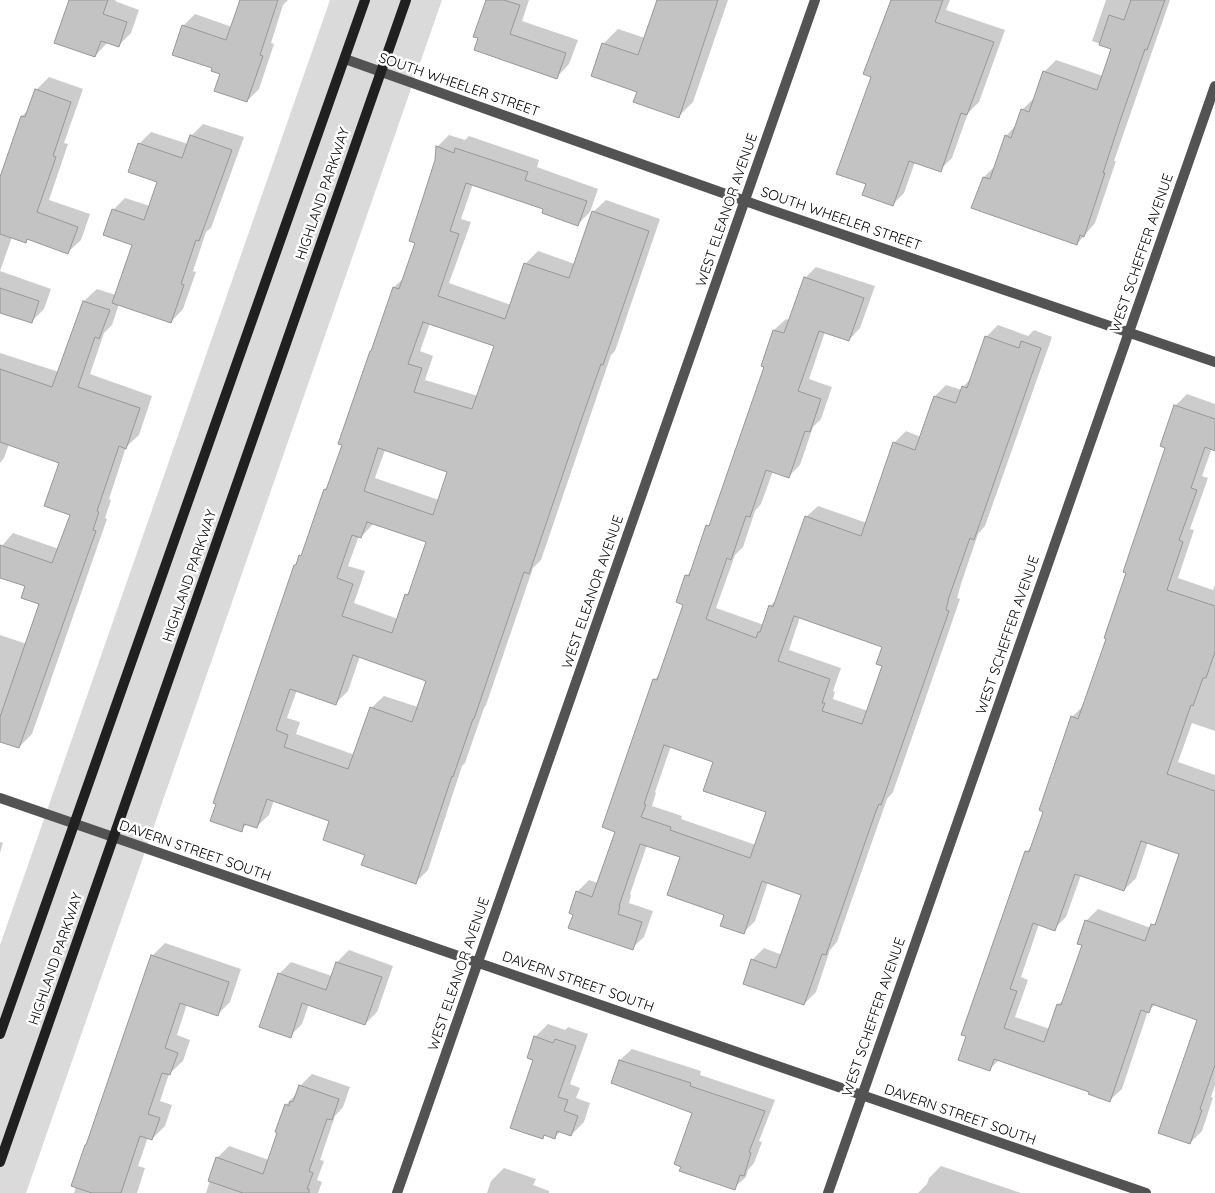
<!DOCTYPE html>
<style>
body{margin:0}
canvas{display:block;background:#fff}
</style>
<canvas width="1215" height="1193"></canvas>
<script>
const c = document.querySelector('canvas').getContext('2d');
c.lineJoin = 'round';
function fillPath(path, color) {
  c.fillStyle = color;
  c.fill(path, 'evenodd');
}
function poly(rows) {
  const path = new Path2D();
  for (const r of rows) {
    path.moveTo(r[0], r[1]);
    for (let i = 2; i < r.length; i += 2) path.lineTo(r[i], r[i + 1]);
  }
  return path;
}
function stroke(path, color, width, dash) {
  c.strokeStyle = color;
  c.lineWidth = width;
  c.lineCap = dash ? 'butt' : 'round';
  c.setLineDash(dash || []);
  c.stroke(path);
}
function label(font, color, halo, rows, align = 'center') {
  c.font = font + ' Quicksand,sans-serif';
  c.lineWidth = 5;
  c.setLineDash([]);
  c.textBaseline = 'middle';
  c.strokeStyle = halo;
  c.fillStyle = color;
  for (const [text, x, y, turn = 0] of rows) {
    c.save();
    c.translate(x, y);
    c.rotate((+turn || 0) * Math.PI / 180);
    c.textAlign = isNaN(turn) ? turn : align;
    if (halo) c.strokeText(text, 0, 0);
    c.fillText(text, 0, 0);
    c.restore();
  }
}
const green = poly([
 [330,0,442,0,26,1193,0,1193,0,945]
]);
const shadow = poly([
 [70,0,116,0,115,1,139,10,131,33,118,46,108,42,95,56],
 [242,0,288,0,283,5,271,43,274,44,259,89,247,101,214,68,183,26,195,14,232,27],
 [487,0,529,0,522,21,578,40,569,64,557,77,476,49],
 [659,0,728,0,693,102,679,116,638,91,593,75,604,43,618,29,645,38],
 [891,0,950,0,946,10,1005,30,979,102,968,113,952,158,940,170,915,162,904,193,893,204,867,184,872,76],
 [1106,0,1170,0,1114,161,1116,161,1095,223,1077,244,984,177,995,166,1006,136,1017,124,1022,110,1034,98,1044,72,1056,60,1103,76,1113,48,1092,41],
 [49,77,83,89,64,143,68,144,49,200,90,214,81,240,68,252,28,238,26,241,12,237,0,271,51,289,44,309,31,322,0,311,0,180,22,116,29,109,36,90],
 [203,124,244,137,211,228,206,232,193,271,196,272,183,309,171,322,119,304,112,325,104,333,90,374,152,396,139,435,126,447,109,499,111,500,105,518,107,519,32,734,19,747,0,740,0,635,27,644,40,604,26,585,0,576,0,548,13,533,59,549,71,514,61,462,9,444,4,458,0,463,0,353,59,372,84,301,97,289,116,295,133,244,113,210,125,198,150,206,159,181,139,144,151,132,188,144,191,136],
 [449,135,465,140,469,136,539,160,537,167,598,189,590,212,578,224,545,209,473,184,461,219,471,222,449,283,511,305,525,264,538,251,575,264,593,212,606,200,660,219,615,351,611,355,594,405,541,560,533,568,486,705,484,708,465,763,462,766,428,870,416,882,367,854,331,820,274,800,269,815,256,827,247,824,241,830,295,565,303,554,325,489,329,485,394,287,405,277,416,243,436,160,437,147],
 [430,323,495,345,478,396,425,380,433,356,420,351],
 [385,450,449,472,439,500,375,478],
 [374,523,428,541,411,590,406,595,398,619,354,603,365,571,348,566,359,536,361,537],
 [360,656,428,680,418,707,384,696,371,708,355,755,296,734,300,722,287,718,297,690,335,704,348,691],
 [816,267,875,286,860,328,849,340,825,332,809,379,832,387,821,419,813,427,800,465,788,477,773,471,761,504,755,511,743,547,735,555,716,608,764,625,770,606,777,599,806,517,818,506,867,523,894,443,906,431,921,437,935,396,946,385,962,390,963,387,972,377,986,337,998,325,1028,336,1034,330,1052,337,985,526,978,534,961,584,957,598,960,599,893,792,887,799,837,942,830,950,816,992,804,1004,752,960,764,948,782,955,803,894,768,882,755,921,743,933,725,914,681,856,647,845,630,894,631,895,629,903,653,911,644,937,632,948,574,914,577,892,589,880,598,883,616,831,654,680,661,673,684,604,686,576,693,569,708,526,713,521,765,366,762,365,774,330,786,319,790,320,805,278],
 [800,617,884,646,884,665,868,711,833,699,835,692,833,691,841,668,789,650],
 [671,746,715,761,767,811,756,845,681,819,682,816,652,806,656,793,655,792],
 [1187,394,1215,404,1215,449,1212,448,1202,476,1208,478,1190,529,1194,530,1178,578,1213,590,1215,585,1215,731,1192,723,1178,762,1215,775,1215,1085,1211,1097,1213,1098,1202,1131,1190,1143,1199,1019,1156,1004,1148,1011,1122,1089,1110,1100,1090,1091,999,1060,989,1070,1026,852,1034,844,1072,717,1084,705,1107,638,1166,447,1175,406],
 [1148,842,1181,853,1159,918,1151,928,1098,909,1086,921,1083,945,1065,998,1059,1004,1050,1029,1015,1017,1028,980,1021,977,1039,924,1054,929,1066,917,1081,875,1124,890,1136,878],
 [0,842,3,843,0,853],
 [165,943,241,969,230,1002,218,1014,187,1004,177,1035,190,1040,183,1061,169,1074,160,1101,172,1105,165,1126,152,1139,148,1137,138,1166,145,1168,137,1193,74,1193,152,956],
 [349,950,393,966,377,1012,365,1024,309,1004,302,1024,290,1036,279,974,291,962,332,976,337,962],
 [548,1024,565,1030,568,1027,588,1034,570,1084,580,1088,576,1098,590,1103,584,1122,571,1135,561,1131,554,1138,546,1135,542,1138,535,1059,535,1037],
 [632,1049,701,1071,700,1075,775,1100,759,1141,762,1142,754,1163,748,1170,746,1177,734,1188,694,1112,613,1083,620,1060],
 [312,1074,350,1087,343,1107,335,1116,320,1160,324,1161,317,1180,322,1182,318,1193,206,1193,217,1158,229,1146,269,1160,286,1105,297,1093,300,1086],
 [941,1166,1021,1193,918,1193,927,1184,929,1178],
 [504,1168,536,1179,533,1185,549,1191,549,1193,487,1193,491,1181]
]);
const building = poly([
 [69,0,108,0,103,14,127,22,119,47,101,41,95,57,54,43,69,0],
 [240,0,278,0,260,55,263,56,247,102,214,91,220,74,211,71,212,68,172,55,182,25,226,40,240,0],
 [486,0,504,0,520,5,510,34,566,53,557,79,474,50,478,38,473,37,486,0],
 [657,0,718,0,679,118,633,102,637,92,591,76,602,43,638,55,657,0],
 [891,0,943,0,935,22,994,42,967,115,961,113,941,172,909,161,893,206,862,195,866,184,836,174,871,77,863,74,891,0],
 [1131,0,1165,0,1147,50,1145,49,1120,121,1103,173,1105,173,1084,237,1080,235,1077,245,971,208,983,177,990,179,1005,135,1011,138,1021,109,1029,112,1043,71,1097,90,1111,49,1099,45,1109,15,1124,20,1131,0],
 [35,89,71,102,53,156,56,157,37,212,78,227,68,254,27,239,26,243,0,234,0,177,21,116,25,117,35,89],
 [190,135,232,150,199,241,196,240,181,284,184,285,171,323,112,303,132,245,103,235,112,209,144,220,157,182,128,172,138,143,182,158,190,135],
 [436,146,454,153,455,148,528,172,525,180,587,201,578,226,542,213,543,209,466,183,450,231,459,234,438,296,505,319,524,263,569,278,592,211,649,231,603,365,601,364,582,418,529,574,524,572,474,719,473,719,453,777,452,776,416,884,361,865,365,855,323,840,329,821,267,799,257,828,244,824,242,832,210,821,216,804,213,803,294,565,296,565,299,555,301,556,324,489,326,490,342,445,338,444,370,351,371,351,393,287,399,289,415,243,409,241,435,160,436,146],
 [423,322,494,346,472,409,414,392,422,368,408,364,423,322],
 [378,448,447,472,433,515,364,491,378,448],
 [367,522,426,542,408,595,405,594,392,633,342,616,353,584,337,578,352,535,361,538,367,522],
 [353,655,426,681,412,722,370,707,348,769,284,747,288,735,276,730,290,689,336,705,353,655],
 [804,277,864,298,849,341,819,331,798,391,821,399,810,432,805,431,789,478,766,470,750,517,746,516,731,560,727,558,706,619,756,638,758,632,760,632,769,605,773,607,805,516,861,536,893,442,915,450,934,396,956,403,962,386,967,388,985,336,1019,348,1021,341,1041,348,974,540,970,538,949,597,946,610,949,611,881,805,879,804,876,811,826,955,822,954,804,1005,743,984,751,959,776,968,801,895,762,881,744,934,720,926,724,915,667,895,680,857,640,844,619,906,620,906,618,914,642,922,633,950,568,928,573,915,569,913,576,891,592,897,615,832,602,827,653,679,657,680,683,605,676,602,685,575,689,576,706,525,709,526,764,367,761,366,773,330,784,333,804,277],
 [794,616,882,647,876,664,882,666,862,724,822,711,825,703,822,703,830,679,778,661,794,616],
 [664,745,713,762,703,791,766,812,750,858,670,830,671,827,641,817,646,805,644,804,664,745],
 [0,288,39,301,32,323,0,313,0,288],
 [83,301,110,310,99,339,95,337,78,387,140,408,126,449,119,446,97,511,99,512,93,530,96,531,19,748,0,742,0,717,39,604,21,598,25,586,0,578,0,545,52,563,70,515,44,506,59,463,0,442,0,369,52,387,83,301],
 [1174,405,1215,419,1215,451,1205,447,1191,488,1197,490,1179,540,1183,542,1167,590,1215,606,1215,652,1206,678,1203,678,1193,706,1191,705,1167,774,1215,791,1215,1065,1200,1109,1202,1110,1190,1144,1158,1133,1197,1020,1152,1004,1149,1013,1141,1010,1110,1102,1088,1094,1089,1092,994,1059,990,1071,958,1060,966,1036,961,1035,1025,851,1029,852,1043,812,1039,810,1071,716,1078,719,1106,639,1104,638,1126,573,1123,572,1165,448,1160,446,1174,405],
 [1141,841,1179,854,1155,925,1151,924,1145,941,1085,920,1077,944,1082,945,1061,1005,1057,1004,1044,1042,1004,1028,1017,991,1010,989,1033,923,1055,931,1075,874,1124,891,1141,841],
 [151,955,229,982,218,1016,180,1003,165,1048,178,1053,170,1075,162,1073,148,1114,160,1118,152,1140,140,1136,121,1193,92,1193,71,1186,85,1145,86,1145,151,955],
 [336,962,382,977,365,1025,302,1003,291,1038,259,1027,278,973,326,990,336,962],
 [534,1036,553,1043,555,1039,576,1046,558,1097,568,1100,564,1111,578,1116,571,1136,557,1131,555,1139,544,1135,543,1139,510,1128,533,1060,527,1058,534,1036],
 [619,1060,691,1083,690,1086,765,1111,749,1152,751,1153,744,1176,740,1175,735,1190,679,1171,681,1167,674,1164,692,1113,611,1083,619,1060],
 [299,1085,339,1099,332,1120,327,1119,309,1171,313,1173,307,1189,309,1189,309,1193,243,1193,208,1181,216,1157,263,1174,277,1133,275,1132,285,1104,289,1106,290,1101,293,1102,299,1085]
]);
const street = poly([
 [345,59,768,209,1215,362],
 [0,798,1146,1193],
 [397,1193,815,0],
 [828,1193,1215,86]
]);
const secondary = poly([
 [0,1034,365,0],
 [0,1162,406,0]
]);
const streetNames = [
 ["SOUTH WHEELER STREET",459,85,19],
 ["HIGHLAND PARKWAY",323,194,-71],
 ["WEST ELEANOR AVENUE",727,210,-71],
 ["SOUTH WHEELER STREET",841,219,19],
 ["WEST SCHEFFER AVENUE",1142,253,-71],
 ["HIGHLAND PARKWAY",190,576,-71],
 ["WEST ELEANOR AVENUE",593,592,-71],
 ["WEST SCHEFFER AVENUE",1008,635,-71],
 ["DAVERN STREET SOUTH",195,851,19],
 ["HIGHLAND PARKWAY",56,959,-71],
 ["WEST ELEANOR AVENUE",459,974,-71],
 ["DAVERN STREET SOUTH",578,982,19],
 ["WEST SCHEFFER AVENUE",874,1017,-71],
 ["DAVERN STREET SOUTH",960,1115,19]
];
fillPath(green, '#dadada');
fillPath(shadow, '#0003');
fillPath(building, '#c3c3c3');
stroke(building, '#979797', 1);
stroke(street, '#535353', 10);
stroke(secondary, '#202020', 10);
label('14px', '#000', '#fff', streetNames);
</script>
